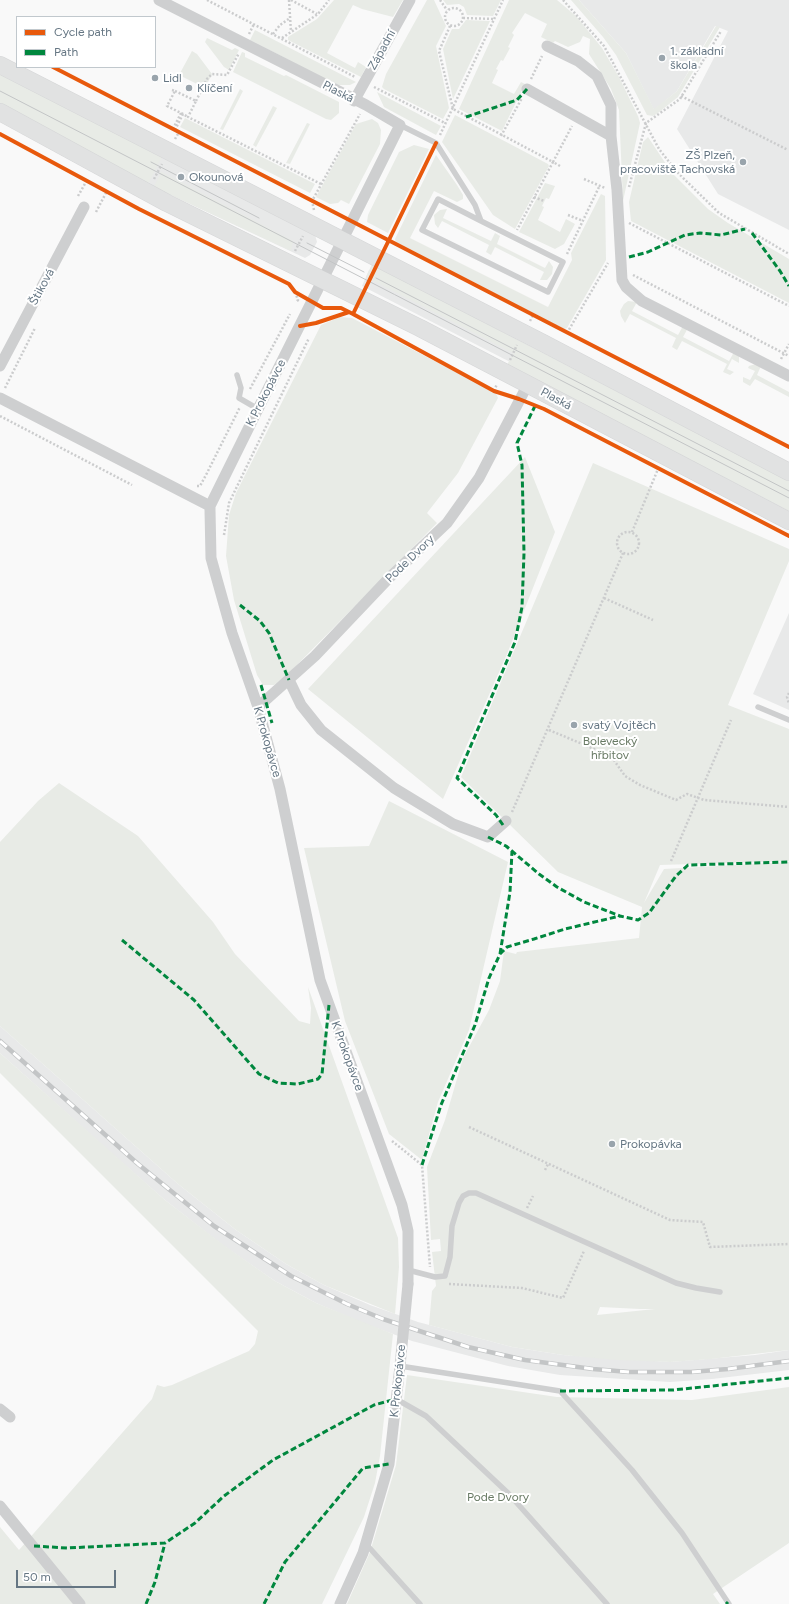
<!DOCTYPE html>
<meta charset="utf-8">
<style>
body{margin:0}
#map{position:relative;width:789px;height:1604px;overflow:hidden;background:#f9f9f9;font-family:Figtree,sans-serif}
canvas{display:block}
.legend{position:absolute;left:16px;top:16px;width:140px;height:52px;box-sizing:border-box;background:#fff;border:1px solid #c1c8cd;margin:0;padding:5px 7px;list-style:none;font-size:12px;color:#657683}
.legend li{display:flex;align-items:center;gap:8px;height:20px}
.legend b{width:20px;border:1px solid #c1c8cd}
.scale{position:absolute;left:16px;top:1570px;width:100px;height:18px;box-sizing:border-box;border:2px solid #657683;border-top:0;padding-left:5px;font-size:12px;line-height:14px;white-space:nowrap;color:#657683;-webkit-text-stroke:3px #fff;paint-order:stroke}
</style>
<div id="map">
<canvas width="789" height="1604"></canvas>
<ul class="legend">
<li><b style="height:5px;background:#e8590c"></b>Cycle path</li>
<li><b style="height:5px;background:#00873e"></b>Path</li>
</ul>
<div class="scale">50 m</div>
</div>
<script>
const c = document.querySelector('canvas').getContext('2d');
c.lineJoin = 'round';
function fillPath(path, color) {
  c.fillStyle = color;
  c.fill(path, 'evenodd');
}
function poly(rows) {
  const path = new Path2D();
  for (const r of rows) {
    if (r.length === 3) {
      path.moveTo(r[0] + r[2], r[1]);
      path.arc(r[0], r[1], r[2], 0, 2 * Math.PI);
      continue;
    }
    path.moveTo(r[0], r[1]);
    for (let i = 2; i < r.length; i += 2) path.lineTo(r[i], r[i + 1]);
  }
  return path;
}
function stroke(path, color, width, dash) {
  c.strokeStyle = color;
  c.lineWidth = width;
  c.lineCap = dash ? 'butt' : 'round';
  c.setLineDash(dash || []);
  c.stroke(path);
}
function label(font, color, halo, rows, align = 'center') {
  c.font = font + ' Figtree,sans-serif';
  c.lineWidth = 4;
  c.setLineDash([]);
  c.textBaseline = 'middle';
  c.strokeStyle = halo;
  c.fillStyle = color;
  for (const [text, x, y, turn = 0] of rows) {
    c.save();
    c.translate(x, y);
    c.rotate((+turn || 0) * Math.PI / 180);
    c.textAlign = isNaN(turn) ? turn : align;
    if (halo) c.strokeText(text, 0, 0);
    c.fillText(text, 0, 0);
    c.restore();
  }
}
const built = poly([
 [579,0,789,0,789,230,718,194,677,129,728,31,715,26,677,91,654,110,626,53],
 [0,75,315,235,317,242,310,255,305,258,154,187,131,167],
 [369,270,789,505,362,286],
 [789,613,789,710,753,694],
 [0,1026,178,1184,236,1230,286,1264,324,1285,370,1305,418,1322,512,1347,563,1355,670,1362,755,1355,789,1350,789,1370,712,1379,670,1382,560,1375,508,1366,412,1341,363,1323,316,1303,275,1281,224,1246,165,1200,110,1152,0,1053]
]);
const green = poly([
 [334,0,403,0,393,17,362,9,353,5,327,53,355,68,358,62,366,67,361,77,288,40,288,37,317,19],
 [427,0,434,0,446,26,436,46,449,108,443,119,384,89,382,87,386,74],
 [443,0,501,0,493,16,467,15,464,7,459,4,447,5],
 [509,0,557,0,576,16,602,48,619,77,638,116,640,123,623,201,619,110,611,89,589,54,590,39,583,36,580,42,568,47,555,41,553,43,541,37,547,24,525,13,512,33,514,35,508,47,510,48,503,61,501,60,496,69,498,70,492,83,514,94,521,82,525,84,502,131,459,109],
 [571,0,579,0,626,53,654,109,677,91,716,26,720,27,678,97,658,113,653,116,647,115,616,55,603,37],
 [466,20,490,21,453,99,443,49,452,29,459,29],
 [255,30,356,82,350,85,337,85,250,40],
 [207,38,232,50,235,48,239,50,229,70,224,67,205,42],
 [192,51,197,54,212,74,205,88,179,75],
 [242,52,245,53,245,57,284,76,286,75,339,102,339,113,331,120,326,119,233,72],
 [0,73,162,157,148,184,0,103],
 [240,89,243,91,223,130,220,129],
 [377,92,441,126,436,135,384,107],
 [273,106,277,108,256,147,253,145],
 [455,115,548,164,549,166,515,229,493,215,442,142],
 [185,118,315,184,310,193,180,127],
 [372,119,378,123,381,130,380,144,349,204,341,200,338,203,330,204,316,197,356,124],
 [307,123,310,124,290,164,286,163],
 [648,137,672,173,708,209,728,223,789,259,789,303,631,221,629,202,643,142],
 [414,145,429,149,388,233,367,222,368,215,399,152],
 [436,155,457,185,463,195,463,199,457,202,434,191,410,238,548,307,572,260,571,253,601,194,605,196,606,260,567,328,564,329,396,242,395,239],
 [161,172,293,241,291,251,154,187],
 [545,183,555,186,549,199,546,198,542,206,544,207,538,220,560,232,566,219,575,224,564,244,555,249,519,232],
 [447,209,443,218,491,241,495,233,500,236,497,244,545,268,549,261,553,267,552,274,547,280,540,280,544,272,495,247,491,255,486,252,489,245,442,221,438,228,435,224,434,215,440,210],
 [372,264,789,481,789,511,507,365,513,353,366,277],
 [628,301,637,302,632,311,678,335,683,326,688,328,683,337,729,361,734,352,739,356,739,363,732,359,727,369,734,372,730,375,723,372,727,364,682,341,677,350,672,347,676,338,630,314,625,323,621,316,620,311,624,304],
 [340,317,352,318,496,393,498,398,458,473,427,513,437,523,286,676,274,685,263,685,257,675,234,600,226,556,229,515,236,493,321,325],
 [756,364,761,366,757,375,789,392,789,397,755,379,750,386,743,382,743,377,750,380,755,371,748,368,749,366],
 [525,457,555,532,507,654,443,799,308,689],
 [593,463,789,549,789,561,728,705,789,729,789,861,660,865,644,903,664,869,789,862,789,1350,711,1359,670,1362,616,1360,563,1355,512,1347,429,1325,432,1291,436,1286,432,1252,441,1251,440,1239,431,1240,427,1167,445,1120,463,1058,489,1010,500,981,504,951,516,954,517,952,639,938,642,907,558,872,461,777],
 [600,1307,640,1309,655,1309,597,1315],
 [59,783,138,836,213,922,235,954,299,1021,310,1024,311,1008,308,987,398,1238,399,1267,395,1314,324,1285,286,1264,236,1230,178,1184,0,1026,0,842,38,801],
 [389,801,508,862,469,1030,438,1102,422,1160,389,1134,345,1021,304,848,369,846],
 [0,1053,165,1200,225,1246,275,1281,316,1303,393,1334,380,1456,375,1483,364,1517,322,1604,0,1604,0,1527,19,1550,152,1399,157,1385,164,1387,172,1385,249,1351,255,1344,258,1331,0,1073],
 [407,1375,557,1397,692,1400,789,1387,789,1543,713,1594,720,1604,347,1604,370,1552,396,1465]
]);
const path = poly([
 [207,0,355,77],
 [289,0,291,32],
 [291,0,317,14],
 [440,0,447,10],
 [563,0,604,46,659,149,677,172,719,213,789,254],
 [454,17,9],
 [463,18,495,19],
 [450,26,439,51,453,109,553,162,517,230],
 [249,34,254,24],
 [273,34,280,25,290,18],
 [282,38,318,14,329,0],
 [531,79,542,56],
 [374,87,445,123],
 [172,90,175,91,167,106,183,114],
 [175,91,196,101,188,117,321,184],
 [681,96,788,150],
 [196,101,207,79,212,74,227,75,239,53],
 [173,129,181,113],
 [175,130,183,114,188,117],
 [440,135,503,0],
 [501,136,522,98],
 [175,139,179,132],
 [560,166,553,162,572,126],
 [154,179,162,164],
 [584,179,605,188],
 [629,187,646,123,680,99,721,31],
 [78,196,87,180],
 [534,197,544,201],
 [314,210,312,201,360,114],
 [96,212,107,191],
 [568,215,583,221],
 [629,223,789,306],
 [295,251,303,236],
 [567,254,599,187],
 [633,275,789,356],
 [295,292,298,300,296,302],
 [530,321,533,315],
 [567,333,608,263],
 [781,359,789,344],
 [510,360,517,345],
 [5,388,35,328],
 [250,389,290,314],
 [494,391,497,384],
 [0,416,132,485],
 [197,486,200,486,207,473,240,407],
 [628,543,11],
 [632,532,658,469],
 [224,535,229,503,309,338],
 [604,598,653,620],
 [789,693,787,697,789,704],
 [549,730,611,756,625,776,640,785,676,800,687,794,704,800,789,807],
 [512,812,623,553],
 [671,861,731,720],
 [469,1127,670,1220,703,1222,710,1247,789,1244],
 [392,1141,422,1165,430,1267],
 [545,1170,548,1164],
 [527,1208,533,1196],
 [449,1284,522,1288,563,1298,584,1251]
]);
const service = poly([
 [400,125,436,143,475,205,481,221,563,262,548,292,422,230,438,199,481,221],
 [237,375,241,388,239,398,258,409],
 [758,707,789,720],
 [408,1270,435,1277,445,1276,450,1257,452,1226,459,1203,463,1196,469,1193,476,1193,676,1283,696,1288,720,1292],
 [400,1366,560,1391,632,1470,682,1533,729,1604],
 [396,1399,426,1416,508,1493,607,1604],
 [366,1544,420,1604]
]);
const minor = poly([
 [159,0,366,105,400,125,258,409,210,506,210,510,211,558,232,633,258,707,280,789,320,980,402,1205,408,1231,408,1284],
 [547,46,578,61,597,76,611,105,611,136,617,190,622,280,626,287,642,301,789,376],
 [527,89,611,136],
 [354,101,410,0],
 [0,366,84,207],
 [0,398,210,506],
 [289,680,301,705,321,730,394,788,453,824,488,837,506,821],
 [258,707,315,656,390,577,447,523,479,478,528,384],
 [0,1409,10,1417],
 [0,1506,80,1604],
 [340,1604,363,1553,389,1464,400,1366]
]);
const primary = poly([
 [0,65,543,343,789,472],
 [0,112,167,203,420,328,789,521]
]);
const tram = poly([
 [0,91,789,498],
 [151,162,259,218],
 [307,243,364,272],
 [376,278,789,491]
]);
const rail = poly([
 [0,1041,138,1164,214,1226,291,1276,347,1304,383,1319,468,1347,525,1360,593,1369,629,1372,691,1372,728,1369,789,1361]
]);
const minorBridge = poly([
 [400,1366,408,1284]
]);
const quiet = poly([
 [466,117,517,100,527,89],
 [752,233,780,271,789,286],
 [629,257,648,252,685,235,700,233,721,235,745,229],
 [240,605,260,621,269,633,289,680],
 [261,685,272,723],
 [503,825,496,815,457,778,515,642,522,607,524,553,522,465,517,443,535,406],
 [488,837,506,846,539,874,557,887,584,902,620,916,638,920,649,913,676,876,688,865,789,862],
 [122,940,194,1000,259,1074,278,1083,298,1084,318,1079,322,1074,329,1005],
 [500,954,510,892,512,851],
 [422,1165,441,1105,475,1025,489,978,500,954,507,947,534,939,565,929,620,916],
 [560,1391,673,1390,789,1378],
 [34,1546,67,1548,165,1543,195,1523,224,1496,273,1460,374,1405,396,1399],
 [146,1604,155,1582,165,1543],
 [264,1604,285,1562,363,1468,389,1464],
 [726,1604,728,1602]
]);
const cycleway = poly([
 [53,67,789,447],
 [0,134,139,209,289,284,295,292,323,308,341,308,353,314,494,391,519,399,544,409,789,536],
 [353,314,436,143],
 [300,326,316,323,349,312]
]);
const markers = [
 [662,58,4,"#99a4ac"],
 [155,78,4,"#99a4ac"],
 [189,88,4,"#99a4ac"],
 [743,162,4,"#99a4ac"],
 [181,177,4,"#99a4ac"],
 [574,725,4,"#99a4ac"],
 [612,1144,4,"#99a4ac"]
];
const streetNames = [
 ["Západní",382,50,-61],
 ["Plaská",338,92,27],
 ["Štiková",42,287,-62],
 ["K Prokopávce",266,393,-63],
 ["Plaská",556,399,28],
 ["Pode Dvory",410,559,-44],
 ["K Prokopávce",267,742,74],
 ["K Prokopávce",347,1056,70],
 ["K Prokopávce",398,1381,-84]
];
const poiNames = [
 ["1. základní",670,51],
 ["škola",670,65],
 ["Lidl",163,78],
 ["Klíčení",197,88],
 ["ZŠ Plzeň,",735,155,"right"],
 ["pracoviště Tachovská",735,169,"right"],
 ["Okounová",189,177],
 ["svatý Vojtěch",582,725],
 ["Prokopávka",620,1144]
];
const parkNames = [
 ["Bolevecký",610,741],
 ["hřbitov",610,755],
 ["Pode Dvory",498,1497]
];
fillPath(built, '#e8e9e9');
fillPath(green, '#e8ebe6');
stroke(primary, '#d5d6d7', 18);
stroke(path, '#cbcccd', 2.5, [2, 2]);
stroke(service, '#cecfd0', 5.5);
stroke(minor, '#cecfd0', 11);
stroke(primary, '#e1e2e2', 17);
stroke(tram, '#c3c5c6', 1);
stroke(rail, '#c3c5c6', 4.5);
stroke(rail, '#fff', 3, [9]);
stroke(minorBridge, '#cecfd0', 11);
stroke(quiet, '#00873e', 3, [6, 3]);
stroke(cycleway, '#e8590c', 4);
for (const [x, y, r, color] of markers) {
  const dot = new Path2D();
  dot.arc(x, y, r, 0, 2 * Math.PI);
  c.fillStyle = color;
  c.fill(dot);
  stroke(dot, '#fff', 1.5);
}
label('12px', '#657683', '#fff', streetNames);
label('12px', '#657683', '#fff', poiNames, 'left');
label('12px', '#687a64', '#fff', parkNames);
</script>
